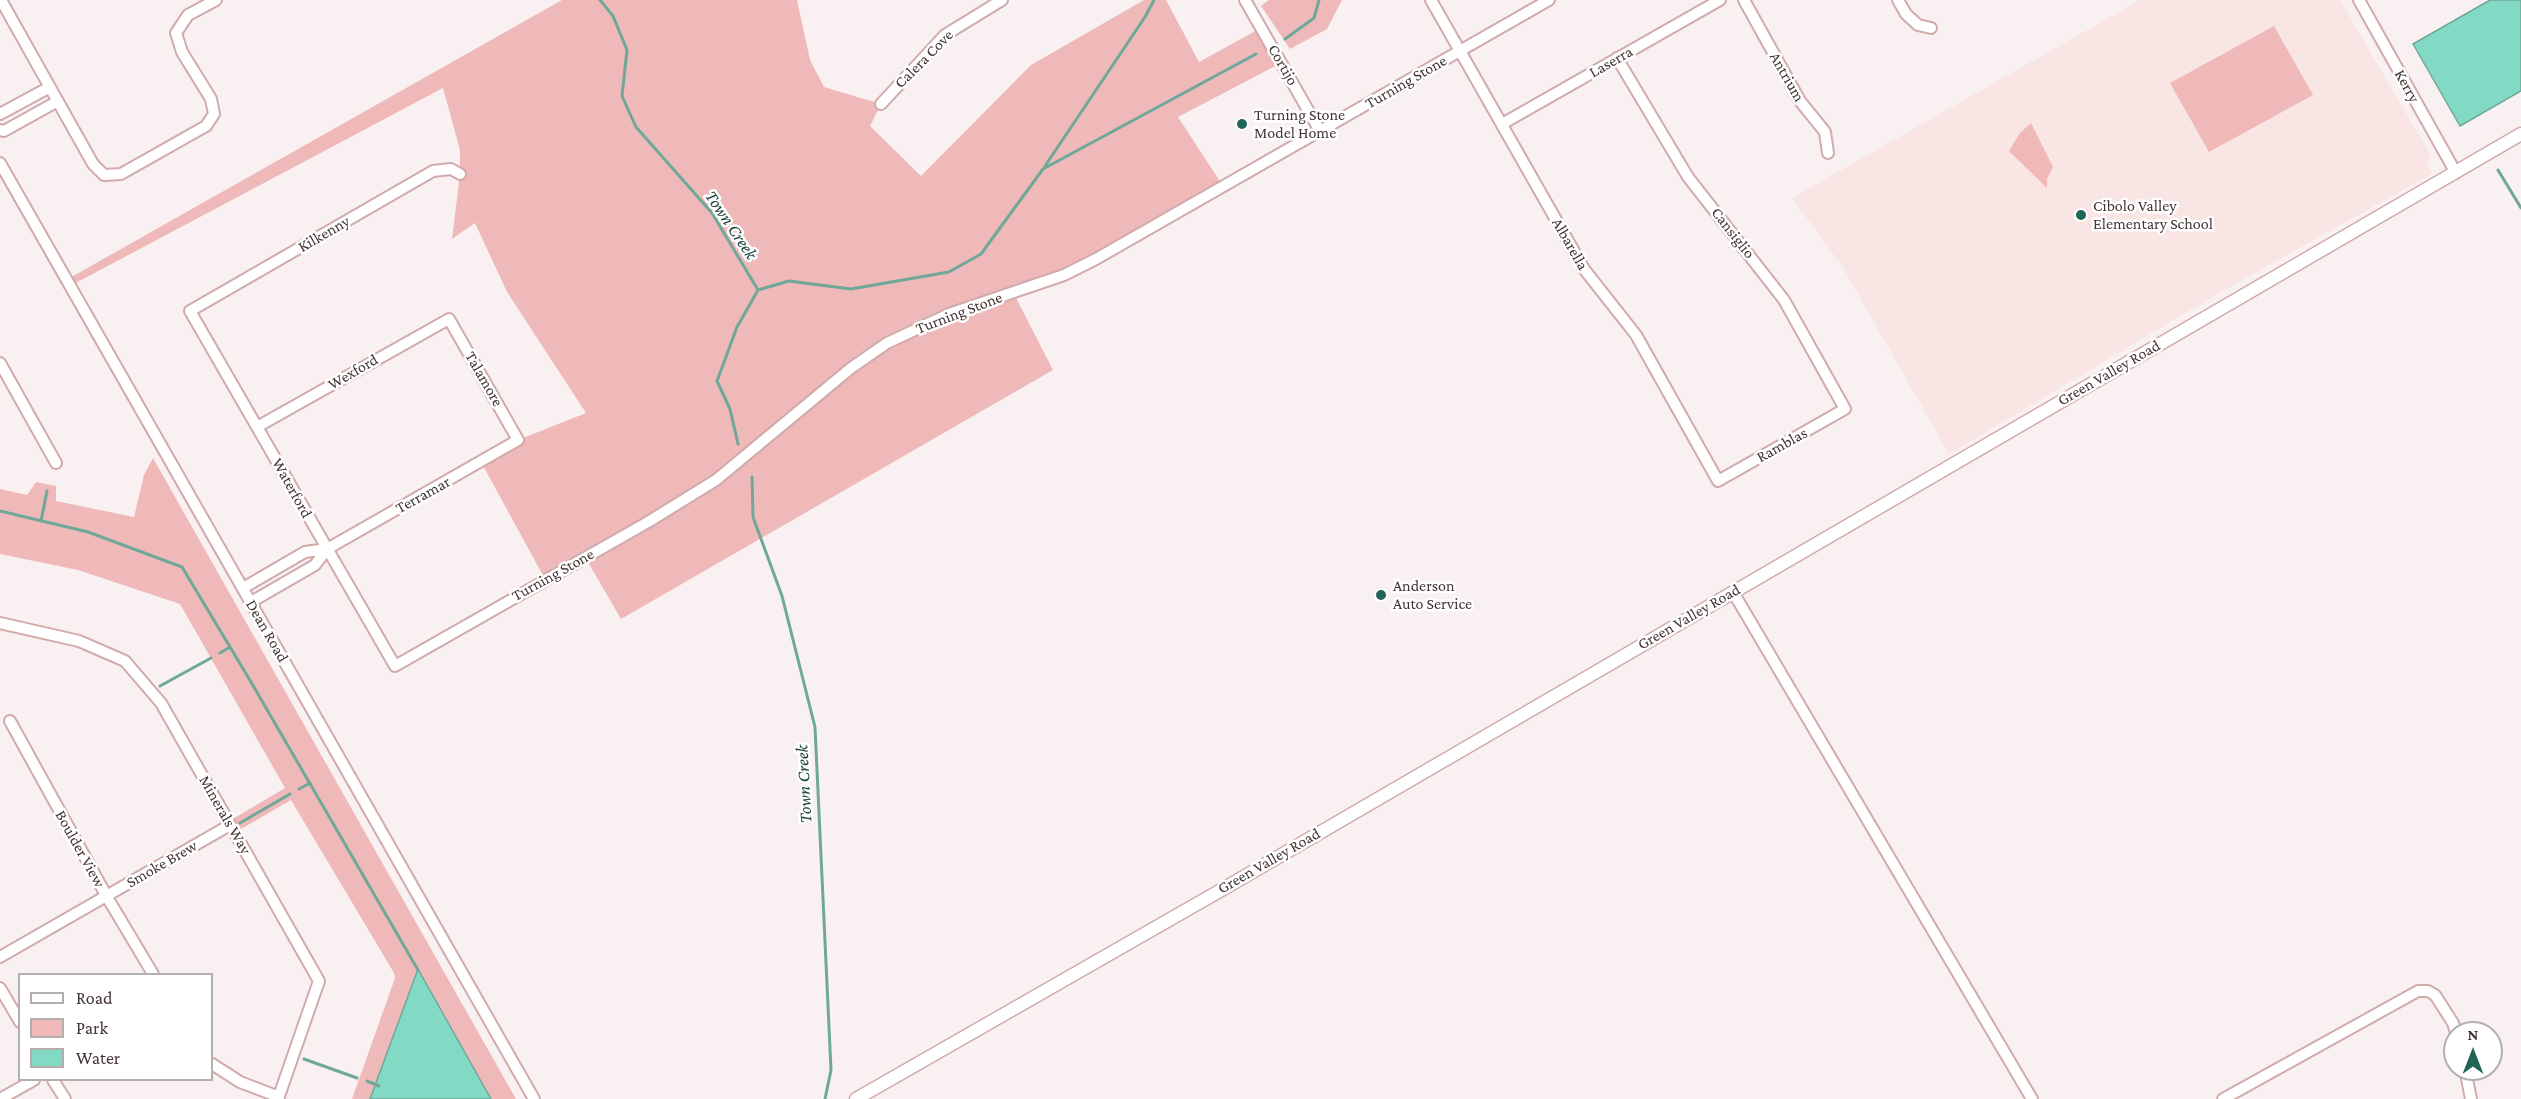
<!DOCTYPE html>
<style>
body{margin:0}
#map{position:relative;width:2521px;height:1099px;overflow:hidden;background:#f9f1f1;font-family:"Crimson Pro",serif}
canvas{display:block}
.legend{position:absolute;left:18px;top:973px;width:195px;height:108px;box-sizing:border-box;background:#fff;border:2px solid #b4aeae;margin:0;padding:8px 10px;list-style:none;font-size:18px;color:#443535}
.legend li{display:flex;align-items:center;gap:12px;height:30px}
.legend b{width:30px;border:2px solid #b4aeae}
.north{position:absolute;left:2443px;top:1021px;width:60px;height:60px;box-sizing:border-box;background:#fff;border:2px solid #b4aeae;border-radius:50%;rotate:0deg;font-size:16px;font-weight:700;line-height:24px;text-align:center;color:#443535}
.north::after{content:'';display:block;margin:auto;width:21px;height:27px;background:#206557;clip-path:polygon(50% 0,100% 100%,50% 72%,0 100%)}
</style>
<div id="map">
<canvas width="2521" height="1099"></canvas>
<ul class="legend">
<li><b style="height:8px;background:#fff"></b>Road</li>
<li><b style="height:16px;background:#f0b9b9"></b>Park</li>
<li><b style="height:16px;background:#82d9c4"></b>Water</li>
</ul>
<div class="north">N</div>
</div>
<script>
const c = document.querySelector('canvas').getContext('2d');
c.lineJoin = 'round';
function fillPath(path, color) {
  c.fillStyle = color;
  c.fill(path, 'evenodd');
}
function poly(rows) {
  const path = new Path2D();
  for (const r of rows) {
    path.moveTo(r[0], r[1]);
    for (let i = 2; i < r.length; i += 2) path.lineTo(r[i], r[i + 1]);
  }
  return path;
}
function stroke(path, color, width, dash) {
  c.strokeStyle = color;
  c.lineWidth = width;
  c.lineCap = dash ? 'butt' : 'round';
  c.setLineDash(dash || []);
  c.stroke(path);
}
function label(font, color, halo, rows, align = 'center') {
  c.font = font + ' "Crimson Pro",serif';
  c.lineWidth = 5;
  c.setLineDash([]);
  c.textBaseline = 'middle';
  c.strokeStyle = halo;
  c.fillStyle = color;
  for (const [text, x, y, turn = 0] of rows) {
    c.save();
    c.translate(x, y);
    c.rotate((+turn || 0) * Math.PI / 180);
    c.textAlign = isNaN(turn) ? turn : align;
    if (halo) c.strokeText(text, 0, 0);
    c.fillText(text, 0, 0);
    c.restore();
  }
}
const built = poly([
 [2140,0,2340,0,2430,154,2430,159,2427,164,2433,173,2216,295,1949,454,1842,266,1792,198]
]);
const green = poly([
 [562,0,797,0,810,60,824,87,881,104,870,126,921,176,1031,65,1144,0,1166,0,1199,62,1261,28,1281,63,1178,117,1223,186,1096,259,1013,292,1053,370,621,619,585,557,545,579,481,462,518,440,586,413,507,292,475,223,452,239,460,174,460,150,443,88,70,286,66,280],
 [1269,0,1342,0,1327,29,1290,49,1261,6],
 [2274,26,2313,95,2209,152,2170,83],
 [2031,123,2053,167,2047,179,2047,188,2009,151,2020,133],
 [153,458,516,1099,352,1099,395,978,394,973,291,800,241,829,231,820,285,788,180,604,78,570,0,554,0,489,27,495,36,482,56,486,56,501,134,517,144,475]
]);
const water = poly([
 [2490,0,2521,0,2521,91,2460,126,2413,44,2490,0],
 [418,969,491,1099,370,1099,418,969]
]);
const stream = poly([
 [600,0,613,16,627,50,622,96,636,127,712,213,758,290,737,327,717,381,730,409,738,444],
 [1285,39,1314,18,1319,0],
 [1045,166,1145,17,1154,0],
 [2498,170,2521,208],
 [758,290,789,281,851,289,949,272,981,254,1043,169,1256,54],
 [752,477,753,517,782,596,815,727,831,1070,825,1099],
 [0,511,88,532,182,567,251,682,418,970],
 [41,521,47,491],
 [220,653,230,647],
 [160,686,211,658],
 [299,789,310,783],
 [240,823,290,794],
 [304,1059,357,1078],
 [367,1081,379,1086]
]);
const minor = poly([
 [1,0,93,164,104,175,121,174,206,126,214,114,211,99,182,52,176,33,188,15,216,0],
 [1245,0,1320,131],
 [1431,0,1584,269,1636,335,1718,481,1845,409,1784,300,1688,177,1617,58],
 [1744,0,1800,101,1825,132,1828,153],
 [1898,0,1906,14,1918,25,1931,28],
 [2359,0,2456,173],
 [881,104,945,35,1002,0],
 [0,114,50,87],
 [1502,124,1720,0],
 [0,130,4,131,58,101],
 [0,163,534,1099],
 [460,174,451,169,433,171,190,311,395,666,648,522,716,480,851,368,887,343,949,314,1064,275,1096,259,1549,0],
 [0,363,56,463],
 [243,588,305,552,327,549,518,440,449,319,257,427],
 [1733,592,2032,1099],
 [251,602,315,565,327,549],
 [0,623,79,641,125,661,161,703,319,981,278,1099],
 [10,721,107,897,153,974],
 [0,957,230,825],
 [0,988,20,1022],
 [212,1064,240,1082,279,1097],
 [2465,1069,2471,1099],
 [53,1080,65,1099],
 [0,1099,34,1080],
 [2223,1099,2418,991,2428,991,2435,995,2453,1023,2456,1033]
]);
const tertiary = poly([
 [856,1099,1223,889,2521,134]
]);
const markers = [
 [1242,124,6,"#206557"],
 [2081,215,6,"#206557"],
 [1381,595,6,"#206557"]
];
const streetNames = [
 ["Calera Cove",924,59,-45],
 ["Laserra",1611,62,-30],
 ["Cortijo",1283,65,60],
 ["Antrium",1787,77,60],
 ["Turning Stone",1406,82,-30],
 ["Kerry",2407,86,61],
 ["Cansiglio",1733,233,52],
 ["Kilkenny",324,234,-30],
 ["Albarella",1570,244,60],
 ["Turning Stone",959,313,-21],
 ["Wexford",353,372,-30],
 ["Green Valley Road",2109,373,-30],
 ["Talamore",484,379,60],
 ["Ramblas",1782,445,-29],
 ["Waterford",292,488,61],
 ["Terramar",423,495,-29],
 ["Turning Stone",553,575,-29],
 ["Green Valley Road",1689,617,-30],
 ["Dean Road",267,631,60],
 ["Minerals Way",225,815,60],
 ["Boulder View",80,849,61],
 ["Green Valley Road",1269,861,-30],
 ["Smoke Brew",162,864,-30]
];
const poiNames = [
 ["Turning Stone",1254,115],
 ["Model Home",1254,133],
 ["Cibolo Valley",2093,206],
 ["Elementary School",2093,224],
 ["Anderson",1393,586],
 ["Auto Service",1393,604]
];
const waterNames = [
 ["Town Creek",731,225,56],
 ["Town Creek",804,784,-93]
];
fillPath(built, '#f8e5e4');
fillPath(green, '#f0b9b9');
fillPath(water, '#82d9c4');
stroke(water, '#6fa899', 1.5);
stroke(stream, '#6fa899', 3);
stroke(minor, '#d1abab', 14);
stroke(tertiary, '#d1abab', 15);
stroke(minor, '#fff', 10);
stroke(tertiary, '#fff', 12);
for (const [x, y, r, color] of markers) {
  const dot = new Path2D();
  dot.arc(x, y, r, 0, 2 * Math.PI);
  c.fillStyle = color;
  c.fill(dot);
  stroke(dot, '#fff', 2);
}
label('16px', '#443535', '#fff', streetNames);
label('16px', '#443535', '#fff', poiNames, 'left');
label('italic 18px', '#1d453c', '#fff', waterNames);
</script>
